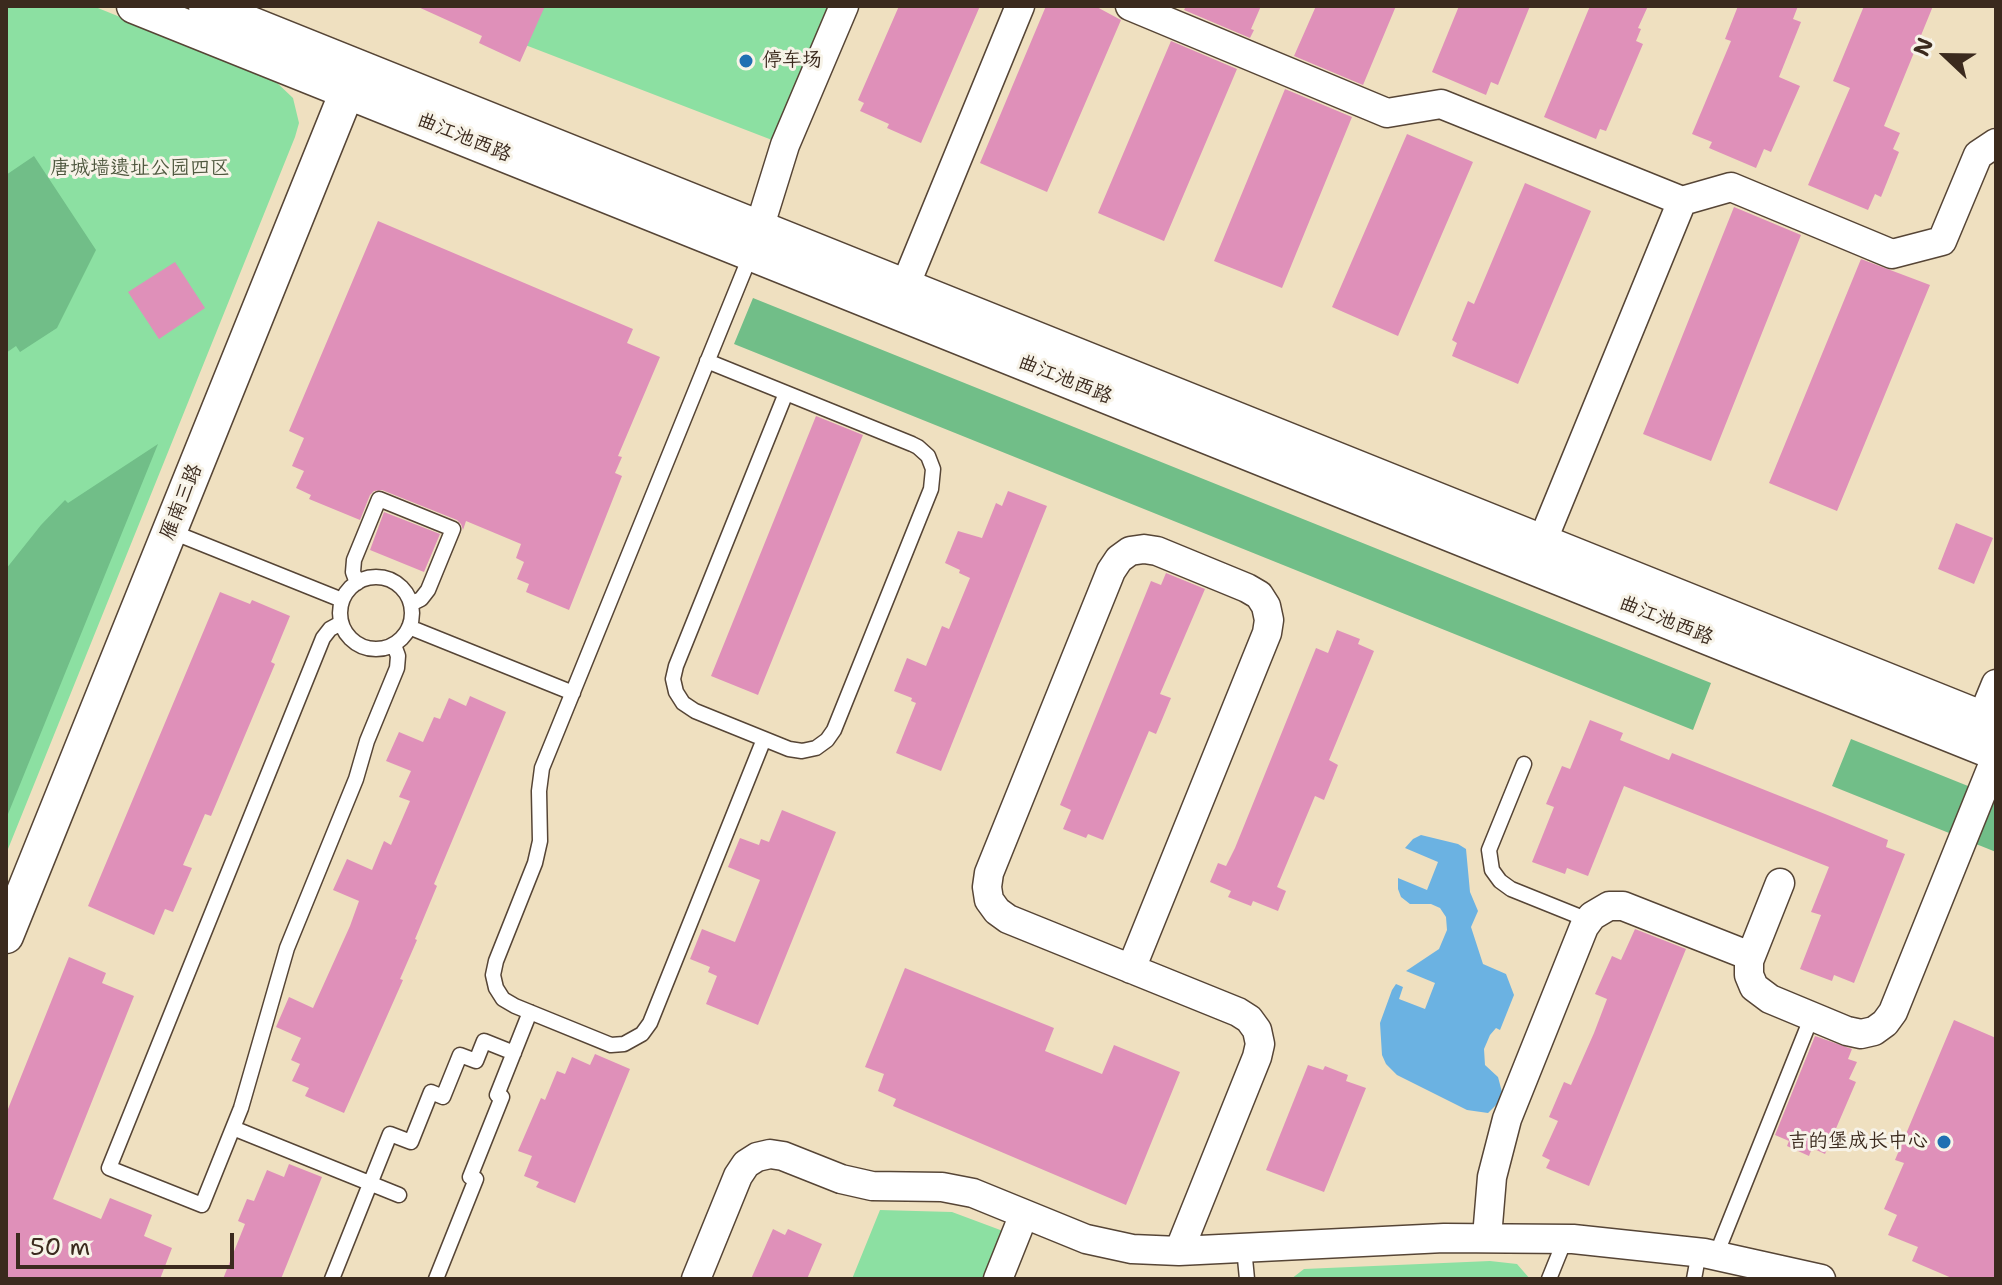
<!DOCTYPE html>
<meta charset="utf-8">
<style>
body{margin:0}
#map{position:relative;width:2002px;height:1285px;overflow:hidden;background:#efe0c0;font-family:"Shantell Sans",sans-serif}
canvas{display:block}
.frame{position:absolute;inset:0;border:8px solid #3b2a1e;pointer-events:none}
.north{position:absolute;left:1906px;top:16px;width:80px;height:80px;-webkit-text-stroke:6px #f7f3e8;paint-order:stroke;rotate:292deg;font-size:22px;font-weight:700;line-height:32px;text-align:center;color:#3b2a1e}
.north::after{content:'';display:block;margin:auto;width:28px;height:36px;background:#3b2a1e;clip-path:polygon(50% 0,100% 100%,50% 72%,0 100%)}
.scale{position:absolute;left:16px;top:1233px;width:218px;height:36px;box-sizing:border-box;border:4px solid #3b2a1e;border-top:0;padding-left:10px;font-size:24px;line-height:28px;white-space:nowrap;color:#3b2a1e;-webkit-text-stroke:6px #f7f3e8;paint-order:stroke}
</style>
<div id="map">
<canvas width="2002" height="1285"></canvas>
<div class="frame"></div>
<div class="north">N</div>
<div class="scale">50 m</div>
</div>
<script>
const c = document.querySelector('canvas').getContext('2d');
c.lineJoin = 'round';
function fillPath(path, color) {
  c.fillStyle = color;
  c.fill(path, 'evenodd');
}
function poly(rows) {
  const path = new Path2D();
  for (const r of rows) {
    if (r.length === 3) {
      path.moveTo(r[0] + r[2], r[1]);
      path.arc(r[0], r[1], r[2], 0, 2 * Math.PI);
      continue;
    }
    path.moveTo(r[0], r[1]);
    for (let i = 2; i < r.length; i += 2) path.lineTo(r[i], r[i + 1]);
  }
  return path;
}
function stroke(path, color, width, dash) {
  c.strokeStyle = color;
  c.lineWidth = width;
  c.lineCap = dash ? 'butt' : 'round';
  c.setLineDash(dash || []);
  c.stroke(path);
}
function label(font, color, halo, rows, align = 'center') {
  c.font = font + ' "Shantell Sans","LXGW WenKai TC",sans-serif';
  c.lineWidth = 6;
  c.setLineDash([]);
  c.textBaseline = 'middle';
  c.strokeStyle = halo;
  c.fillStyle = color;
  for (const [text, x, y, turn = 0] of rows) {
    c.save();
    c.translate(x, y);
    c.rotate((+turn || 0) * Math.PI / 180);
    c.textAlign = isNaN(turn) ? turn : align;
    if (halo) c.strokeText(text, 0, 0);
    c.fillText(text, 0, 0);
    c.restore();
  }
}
const green = poly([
 [6,6,93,6,273,79,293,98,299,123,295,137,6,854],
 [424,6,843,6,785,145],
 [880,1210,952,1212,1003,1231,984,1279,852,1279],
 [1490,1261,1517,1264,1530,1279,1291,1279,1304,1269]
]);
const forest = poly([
 [34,156,96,250,57,328,20,352,16,346,6,353,6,175],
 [753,298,1711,683,1693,730,734,344],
 [158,444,6,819,6,569,41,525,65,500,68,503],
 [1851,739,1973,788,1954,835,1832,786],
 [1995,797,1996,797,1996,852,1976,844]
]);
const water = poly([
 [1421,835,1458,844,1466,849,1470,892,1478,911,1471,927,1483,964,1506,974,1514,995,1500,1030,1496,1028,1490,1035,1484,1049,1485,1065,1498,1077,1502,1092,1499,1102,1488,1113,1467,1110,1397,1075,1386,1064,1382,1055,1380,1023,1392,990,1396,984,1403,987,1399,999,1425,1009,1435,983,1406,971,1439,949,1447,930,1446,917,1440,908,1431,904,1410,904,1401,897,1398,889,1398,878,1427,890,1438,862,1405,848,1413,839]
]);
const building = poly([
 [416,6,545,6,520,62,479,43,482,36],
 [899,6,980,6,921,143,887,128,889,124,860,111,864,103,858,100],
 [1046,6,1095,6,1121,20,1047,192,980,163],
 [1186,6,1261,6,1251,29,1254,30,1250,38,1184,10],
 [1316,6,1396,6,1363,85,1294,56],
 [1459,6,1530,6,1498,85,1491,82,1486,95,1432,72],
 [1590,6,1648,6,1638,28,1641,29,1636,41,1643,44,1606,131,1600,129,1596,139,1544,117],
 [1738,6,1798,6,1793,19,1801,22,1779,77,1800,86,1771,152,1764,149,1756,168,1709,148,1712,142,1692,134,1731,41,1725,39],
 [1864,6,1933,6,1884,126,1900,133,1893,149,1899,152,1881,197,1875,194,1868,210,1808,185,1850,88,1833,81],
 [1171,41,1237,69,1164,241,1098,213],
 [1285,89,1352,117,1282,288,1214,261],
 [1407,134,1473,162,1398,336,1332,307],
 [1525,183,1591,211,1518,384,1452,356,1457,343,1452,340,1468,301,1474,304],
 [1734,207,1801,235,1711,461,1643,434],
 [378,221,633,329,627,343,660,357,618,456,622,457,615,473,622,476,569,610,526,592,529,584,517,579,524,562,516,558,521,544,466,521,463,530,461,524,457,520,382,490,374,491,370,495,360,520,309,499,311,495,296,488,304,471,292,466,304,438,289,431],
 [1861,259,1930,285,1837,511,1769,483],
 [175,262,205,308,159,339,128,292],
 [816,416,863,435,758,695,711,676],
 [1008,491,1047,506,941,771,896,753,916,703,911,701,912,698,894,691,907,658,926,666,942,626,949,629,970,578,959,573,960,570,945,563,958,531,982,538,996,503,1002,506],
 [384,512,440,534,424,572,370,550],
 [1956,523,1993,538,1974,584,1938,569],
 [1166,573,1205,589,1160,694,1171,698,1156,734,1149,731,1103,840,1088,834,1086,838,1063,829,1071,810,1060,805,1151,581,1161,585],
 [220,592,250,604,252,600,290,616,271,662,275,664,211,816,205,814,183,865,192,868,173,912,165,909,154,935,88,906],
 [1337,630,1360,639,1358,644,1374,651,1329,760,1338,765,1324,800,1315,796,1277,887,1286,891,1278,911,1253,901,1251,906,1228,897,1231,891,1210,882,1218,863,1226,866,1235,848,1316,648,1328,653],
 [470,696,506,712,434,884,437,886,415,939,417,940,400,979,403,980,344,1113,305,1096,309,1088,292,1081,300,1064,291,1060,301,1038,276,1027,289,997,313,1008,350,926,359,901,333,890,347,859,372,870,384,841,391,845,410,801,399,797,411,771,386,761,399,732,423,742,434,717,440,719,449,698,466,706],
 [1590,720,1623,733,1620,740,1669,760,1672,753,1825,814,1888,840,1886,847,1905,854,1854,983,1834,975,1832,981,1800,969,1821,915,1811,912,1829,867,1624,786,1588,876,1567,868,1565,874,1532,862,1554,807,1546,804,1562,766,1570,769],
 [782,810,836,832,758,1025,706,1004,717,976,708,972,710,967,690,959,702,929,735,942,760,880,728,867,740,838,759,845,761,839,769,842],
 [1635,929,1686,949,1589,1186,1546,1168,1550,1160,1542,1156,1558,1121,1549,1117,1564,1082,1571,1085,1594,1033,1607,999,1595,994,1612,956,1621,960],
 [69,957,106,973,102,983,134,996,53,1199,101,1219,110,1198,152,1215,144,1236,172,1248,160,1279,6,1279,6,1114],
 [905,968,1054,1028,1045,1051,1102,1074,1114,1045,1180,1072,1126,1205,893,1106,896,1099,878,1091,884,1074,865,1067],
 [1954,1020,1996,1038,1996,1279,1954,1279,1912,1261,1918,1247,1888,1235,1897,1215,1884,1209,1904,1163,1895,1160],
 [1815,1036,1852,1049,1848,1059,1857,1062,1849,1079,1856,1082,1825,1154,1812,1148,1809,1156,1787,1146,1789,1141,1775,1135],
 [595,1054,630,1069,575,1203,536,1187,539,1182,524,1176,532,1156,518,1151,541,1098,545,1100,557,1071,565,1074,572,1057,590,1065],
 [1308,1065,1323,1070,1325,1066,1348,1075,1346,1081,1366,1088,1324,1192,1266,1170],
 [289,1164,322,1177,281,1279,223,1279,245,1224,238,1221,247,1199,254,1201,267,1170,284,1177],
 [773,1229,785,1235,788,1229,822,1244,807,1279,751,1279]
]);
const service = poly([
 [751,254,542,768,539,791,540,841,535,863,496,961,493,975,496,988,503,999,515,1006,611,1045,624,1044,642,1034,650,1023,764,739],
 [707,361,912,444,918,447,928,456,933,469,931,489,834,730,827,740,816,748,802,751,789,749,695,711,683,703,676,692,673,679,676,666,786,393],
 [170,531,342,600],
 [376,613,36],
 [357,583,353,572,354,560,379,499,453,529,428,590,421,599,411,604],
 [341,623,330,629,323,638,109,1168,202,1205,241,1108,287,948,356,779,367,741,397,668,398,656,394,645],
 [409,627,573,693],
 [1524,764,1489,850,1492,870,1500,881,1511,889,1588,920],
 [233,1128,399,1195],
 [1244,1248,1247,1279],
 [1716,1255,1812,1016],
 [332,1279,390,1134,411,1142,431,1092,443,1097,460,1055,476,1061,484,1041,514,1053],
 [436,1279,476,1179,470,1177,502,1097,497,1095,530,1012],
 [1549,1279,1566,1237],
 [1694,1279,1699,1252]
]);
const minor = poly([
 [1130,6,1387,113,1441,104,1682,201,1731,187,1892,254,1942,241,1978,155,1996,143],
 [753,248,785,145,844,6],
 [905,286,1020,6],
 [1542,542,1682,201],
 [1975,735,1996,684],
 [1780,883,1749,961,1749,975,1754,987,1770,999,1847,1031,1861,1034,1874,1031,1885,1023,1893,1012,1996,757],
 [1131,969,1267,633,1269,620,1266,606,1259,595,1247,588,1157,551,1144,549,1130,551,1119,559,1111,571,989,873,987,887,989,900,997,911,1008,919,1238,1012,1249,1019,1257,1030,1260,1044,1257,1057,1179,1251],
 [1487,1237,1492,1177,1507,1119,1584,927,1592,916,1609,906,1623,906,1750,956],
 [696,1279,738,1176,746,1164,757,1157,770,1154,783,1156,841,1179,872,1186,942,1187,973,1193,1086,1239,1132,1249,1179,1251,1444,1238,1573,1239,1704,1253,1821,1279],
 [998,1279,1024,1214]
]);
const tertiary = poly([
 [134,6,1996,753],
 [206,6,1996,724],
 [6,936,355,72]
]);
const markers = [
 [746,61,8,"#1f6fb2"],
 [1944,1142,8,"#1f6fb2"]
];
const poiNames = [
 ["停车场",762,61],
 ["吉的堡成长中心",1928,1142,"right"]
];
const streetNames = [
 ["曲江池西路",464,138,22],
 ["曲江池西路",1065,380,22],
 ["雁南三路",182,502,-68],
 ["曲江池西路",1666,621,22]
];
const parkNames = [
 ["唐城墙遗址公园四区",140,169]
];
fillPath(green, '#8ce0a2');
fillPath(forest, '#71be88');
fillPath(water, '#6bb2e2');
fillPath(building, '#df90b9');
stroke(service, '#564536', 17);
stroke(minor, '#564536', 31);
stroke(tertiary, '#564536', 37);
stroke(service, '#fff', 14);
stroke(minor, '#fff', 28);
stroke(tertiary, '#fff', 34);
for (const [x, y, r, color] of markers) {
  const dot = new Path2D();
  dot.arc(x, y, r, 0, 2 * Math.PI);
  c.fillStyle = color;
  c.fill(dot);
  stroke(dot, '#f7f3e8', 3);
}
label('20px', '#3b2a1e', '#f7f3e8', poiNames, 'left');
label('20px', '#3b2a1e', '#f7f3e8', streetNames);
label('20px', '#4f583f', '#f7f3e8', parkNames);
</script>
